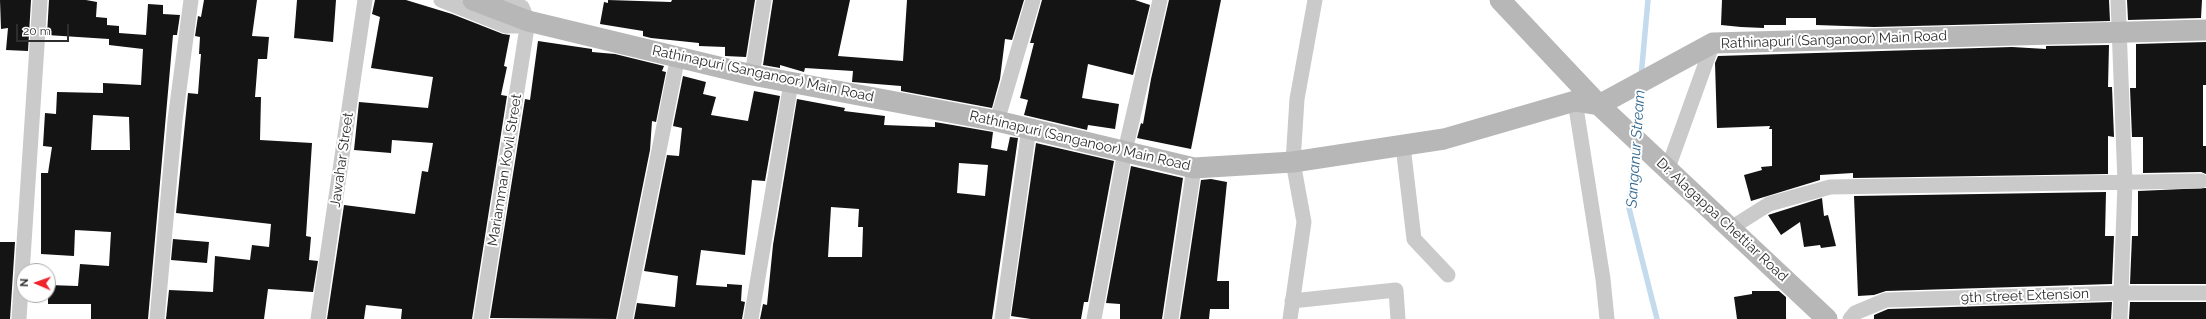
<!DOCTYPE html>
<style>
body{margin:0}
#map{position:relative;width:2206px;height:319px;overflow:hidden;background:#fff;font-family:Raleway,sans-serif}
canvas{display:block}
.north{position:absolute;left:16px;top:263px;width:40px;height:40px;box-sizing:border-box;background:#fff;border:1px solid #ababab;border-radius:50%;rotate:272deg;font-size:11px;font-weight:700;line-height:16px;text-align:center;color:#2d2d2d}
.north::after{content:'';display:block;margin:auto;width:14px;height:18px;background:#f0222a;clip-path:polygon(50% 0,100% 100%,50% 72%,0 100%)}
.scale{position:absolute;left:16px;top:24px;width:53px;height:18px;box-sizing:border-box;border:2px solid #2d2d2d;border-top:0;padding-left:5px;font-size:12px;line-height:14px;white-space:nowrap;color:#2d2d2d;-webkit-text-stroke:3px #fff;paint-order:stroke}
</style>
<div id="map">
<canvas width="2206" height="319"></canvas>
<div class="north">N</div>
<div class="scale">20 m</div>
</div>
<script>
const c = document.querySelector('canvas').getContext('2d');
c.lineJoin = 'round';
function poly(rows) {
  const path = new Path2D();
  for (const r of rows) {
    path.moveTo(r[0], r[1]);
    for (let i = 2; i < r.length; i += 2) path.lineTo(r[i], r[i + 1]);
  }
  return path;
}
function stroke(path, color, width, dash) {
  c.strokeStyle = color;
  c.lineWidth = width;
  c.lineCap = dash ? 'butt' : 'round';
  c.setLineDash(dash || []);
  c.stroke(path);
}
function fillPath(path, color) {
  c.fillStyle = color;
  c.fill(path, 'evenodd');
}
function label(font, color, halo, rows, align = 'center') {
  c.font = font + ' Raleway,sans-serif';
  c.lineWidth = 4;
  c.setLineDash([]);
  c.textBaseline = 'middle';
  c.strokeStyle = halo;
  c.fillStyle = color;
  for (const [text, x, y, turn = 0] of rows) {
    c.save();
    c.translate(x, y);
    c.rotate((+turn || 0) * Math.PI / 180);
    c.textAlign = isNaN(turn) ? turn : align;
    if (halo) c.strokeText(text, 0, 0);
    c.fillText(text, 0, 0);
    c.restore();
  }
}
const stream = poly([
 [1641,77,1648,0],
 [1636,133,1640,89],
 [1635,145,1629,208,1657,319]
]);
const building = poly([
 [0,0,31,0,28,51,6,50,8,28,1,29],
 [49,0,86,0,97,2,96,17,107,18,107,25,119,26,119,33,146,35,148,4,163,5,163,14,180,15,177,35,173,35,148,319,91,319,91,304,48,304,48,285,78,286,80,264,109,266,111,232,75,230,74,256,41,254,41,173,48,173,52,147,43,146,45,113,56,114,57,92,103,93,103,83,141,85,143,49,109,45,109,39,47,35],
 [93,115,129,117,130,150,91,150],
 [204,0,257,0,252,36,269,37,267,59,258,59,255,97,261,97,260,140,312,143,306,236,311,237,309,260,318,261,313,292,268,289,264,319,166,319,169,290,213,292,215,256,250,260,252,245,269,247,271,224,176,213,188,93,198,94,201,54,199,54,200,37,195,36,198,16,201,17],
 [297,0,336,0,333,42,294,38],
 [375,0,406,0,452,14,503,34,510,35,504,66,507,67,501,95,507,96,472,319,401,319,402,309,366,305,364,319,327,319,344,205,415,214,422,171,428,172,433,143,392,140,391,153,354,150,359,102,428,108,433,77,371,68,380,17,372,14],
 [608,0,671,2,672,0,755,0,746,57,725,56,725,47,699,46,699,43,651,38,643,36,643,31,600,24,604,2,608,3],
 [773,0,850,0,838,56,903,61,907,0,1024,0,1012,40,1005,39,1000,79,992,108,901,91,901,86,852,82,853,71,805,68,804,72,780,65,780,68,763,65],
 [1042,0,1135,0,1150,5,1133,75,1088,64,1082,98,1119,104,1115,129,1088,125,1087,130,1024,115,1028,100,1020,98,1034,43,1030,43],
 [1169,0,1221,0,1191,149,1137,138,1141,123,1143,124,1151,79],
 [1722,0,2109,0,2110,21,1874,27,1816,25,1816,18,1786,18,1786,25,1764,25,1764,28,1741,27,1721,25],
 [2127,0,2202,0,2201,18,2128,20],
 [538,41,592,49,592,52,615,54,664,66,662,71,666,72,656,122,652,121,650,150,616,319,490,318,525,99,530,100],
 [2206,42,2206,85,2203,85,2203,146,2206,146,2206,174,2201,172,2143,173,2143,137,2132,137,2130,88,2136,88,2136,44],
 [2109,45,2108,87,2112,87,2114,137,2108,136,2108,174,1853,178,1853,173,1820,175,1820,180,1751,201,1744,175,1762,170,1761,167,1772,166,1772,129,1769,129,1770,126,1717,128,1715,63,1718,56,2012,47,2046,49,2046,46],
 [683,76,706,82,703,94,716,97,711,115,748,121,754,91,780,96,765,181,752,180,745,255,701,250,696,285,727,287,727,284,742,285,741,301,745,302,742,319,634,319,637,303,675,307,678,276,644,271,667,155,679,156,682,128,673,126],
 [797,99,845,108,844,111,885,116,884,125,935,127,935,122,993,132,991,148,1007,151,1010,137,1018,138,992,319,760,319,763,304,767,305,773,245],
 [959,163,988,165,985,196,957,193],
 [831,207,859,209,858,227,863,227,862,257,828,257],
 [1036,143,1114,161,1088,302,1084,302,1081,319,1031,319,1011,316],
 [1131,166,1183,178,1162,319,1120,319,1120,304,1106,303],
 [1211,179,1227,182,1217,281,1229,281,1229,309,1210,309,1209,319,1180,319,1201,180],
 [2206,188,2206,284,2130,284,2132,236,2138,236,2138,191],
 [2106,192,2105,236,2114,236,2112,284,1886,291,1874,295,1858,296,1854,196],
 [1822,198,1824,216,1828,215,1836,246,1821,248,1820,245,1804,247,1800,222,1781,235,1768,215],
 [173,239,209,242,207,263,171,260],
 [0,242,15,242,10,319,0,319],
 [1752,291,1779,291,1786,297,1786,319,1737,319,1734,297,1752,294],
 [2112,302,2111,319,1874,319,1874,315,1888,309],
 [2130,302,2206,302,2206,319,2129,319]
]);
const street = poly([
 [441,0,506,26,516,26,528,21],
 [506,0,522,7,528,21],
 [2118,0,2125,183,2120,319],
 [752,75,764,0],
 [1575,101,1603,279,1607,319],
 [997,121,1033,0],
 [1403,146,1414,239,1448,275],
 [1668,168,1713,43],
 [1731,228,1769,204,1830,187,2201,181],
 [1292,301,1396,290,1398,319],
 [19,319,40,0],
 [157,319,175,120,191,0],
 [318,319,365,0],
 [481,319,528,21],
 [625,319,678,56],
 [751,319,791,83],
 [1002,319,1029,128],
 [1094,319,1125,151,1160,0],
 [1171,319,1194,168],
 [1290,319,1304,222,1293,162,1297,99,1315,0],
 [1850,319,1855,313,1886,300,2120,293,2206,293]
]);
const secondary = poly([
 [473,0,528,21,752,75,997,121,1194,168,1293,162,1444,139,1575,101,1599,105,1713,43,2206,30],
 [1500,0,1599,105,1827,319]
]);
const streetNames = [
 ["Rathinapuri (Sanganoor) Main Road",1834,40,-2],
 ["Rathinapuri (Sanganoor) Main Road",763,74,12],
 ["Rathinapuri (Sanganoor) Main Road",1080,141,13],
 ["Jawahar Street",342,160,-82],
 ["Mariamman Kovil Street",505,170,-81],
 ["Dr. Alagappa Chettiar Road",1722,220,43],
 ["9th street Extension",2025,296,-2]
];
const waterNames = [
 ["Sanganur Stream",1636,149,-86]
];
stroke(stream, '#c3dbed', 5.5);
fillPath(building, '#141414');
stroke(street, '#cacaca', 15);
stroke(secondary, '#b7b7b7', 21);
label('14px', '#2d2d2d', '#fff', streetNames);
label('italic 15px', '#366c93', '#fff', waterNames);
</script>
